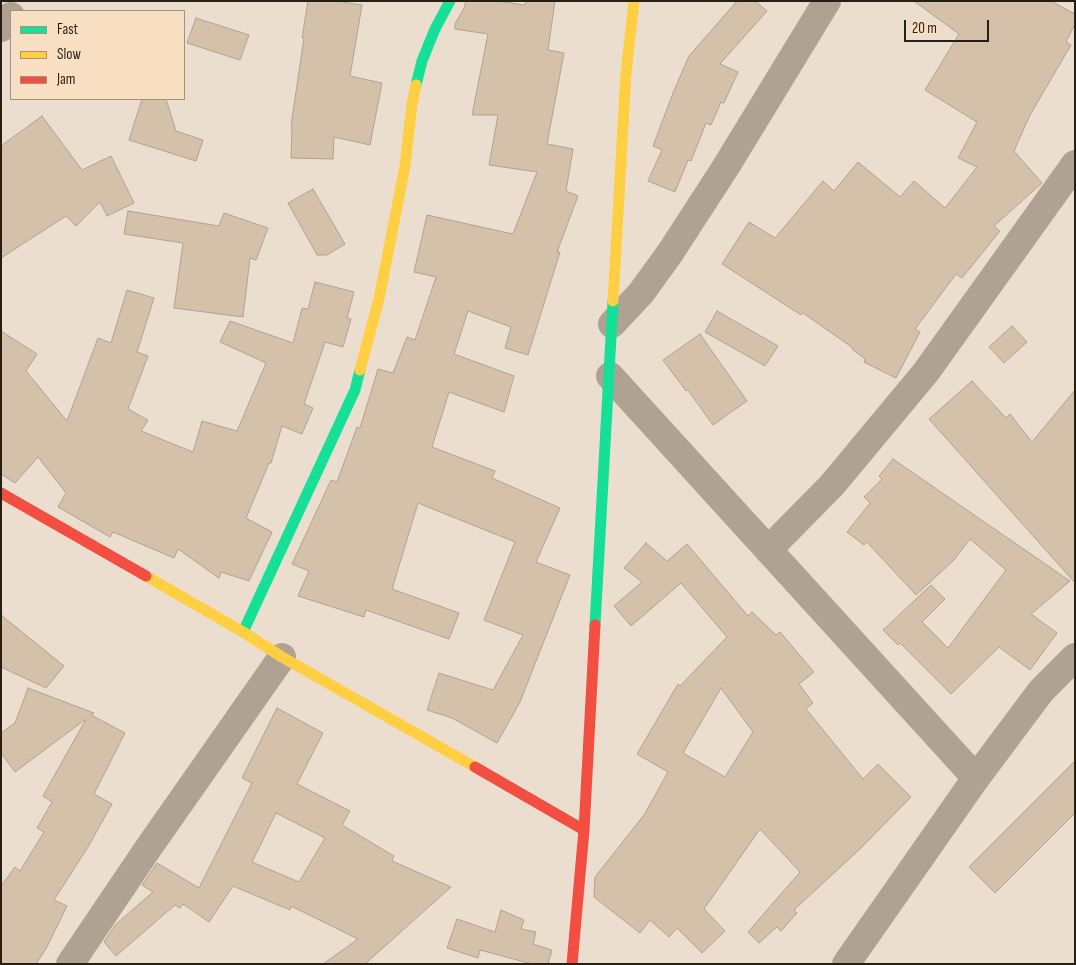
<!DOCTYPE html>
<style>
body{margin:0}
#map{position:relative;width:1076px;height:965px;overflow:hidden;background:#ecdecf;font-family:"Sofia Sans Condensed",sans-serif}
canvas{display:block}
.frame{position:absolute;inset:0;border:2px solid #281f14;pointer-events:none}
.legend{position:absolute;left:10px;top:10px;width:175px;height:90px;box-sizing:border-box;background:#f9dfc2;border:1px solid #a5927c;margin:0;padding:6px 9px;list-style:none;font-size:15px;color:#281f14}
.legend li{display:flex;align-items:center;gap:10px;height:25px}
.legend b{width:25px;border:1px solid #a5927c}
.scale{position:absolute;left:904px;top:20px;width:85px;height:22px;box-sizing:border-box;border:2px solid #281f14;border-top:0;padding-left:6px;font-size:15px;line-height:18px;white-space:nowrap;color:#281f14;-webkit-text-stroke:4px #f9dfc2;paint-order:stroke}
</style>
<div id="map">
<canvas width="1076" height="965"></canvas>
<div class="frame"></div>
<ul class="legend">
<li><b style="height:6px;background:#16e098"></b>Fast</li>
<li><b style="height:6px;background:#ffcf43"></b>Slow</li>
<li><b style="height:6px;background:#f24e42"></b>Jam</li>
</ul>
<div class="scale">20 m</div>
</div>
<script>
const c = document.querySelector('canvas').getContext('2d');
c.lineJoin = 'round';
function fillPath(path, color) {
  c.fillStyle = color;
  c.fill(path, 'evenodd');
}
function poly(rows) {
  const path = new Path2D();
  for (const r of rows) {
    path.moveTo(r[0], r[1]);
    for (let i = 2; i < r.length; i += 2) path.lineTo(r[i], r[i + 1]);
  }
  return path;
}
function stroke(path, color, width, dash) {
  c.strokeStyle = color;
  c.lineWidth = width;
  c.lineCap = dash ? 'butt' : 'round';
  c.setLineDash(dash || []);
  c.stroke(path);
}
const building = poly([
 [308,1,336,1,362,5,350,76,382,83,370,145,334,137,333,159,291,158,292,125,291,125,304,38,302,38,308,1],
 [466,1,497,1,525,5,526,1,555,1,548,50,564,53,547,144,573,149,566,191,578,196,557,252,560,252,528,355,505,348,511,327,468,311,454,354,514,376,504,412,449,392,432,447,495,471,492,478,560,508,536,562,570,575,520,702,497,743,452,718,427,710,439,673,493,690,523,635,484,620,515,542,418,503,392,589,459,613,449,639,366,610,364,617,298,596,309,571,292,564,331,480,337,482,357,427,360,428,378,369,393,373,407,337,415,340,436,277,414,272,427,215,513,234,537,172,489,165,498,115,472,115,488,34,455,29,455,24,464,8,466,1],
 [737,1,755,1,767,11,720,64,738,72,724,103,721,102,711,125,706,123,691,161,688,160,675,192,648,181,662,150,653,146,673,93,689,56,737,1],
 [914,1,1051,1,1075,14,1075,24,1066,42,1071,45,1030,115,1014,151,1042,183,994,226,1000,231,962,278,956,274,915,329,920,332,896,378,864,362,865,359,852,349,853,348,803,313,801,315,722,264,749,222,775,238,823,181,834,191,858,162,900,197,914,181,945,208,977,167,958,158,977,122,925,90,959,34,914,1],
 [196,18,249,35,240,60,187,43,196,18],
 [142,99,166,99,176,131,203,140,196,161,129,140,142,99],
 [42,116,82,170,111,156,134,203,107,216,100,202,76,226,66,216,1,258,1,146,42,116],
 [313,189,345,244,327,255,317,255,288,203,313,189],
 [128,211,219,226,224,213,268,228,256,260,250,258,243,317,174,308,183,243,124,234,128,211],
 [315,282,354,292,347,318,351,319,343,347,325,342,304,404,313,408,302,434,282,426,271,463,269,463,246,518,272,532,249,581,221,572,219,578,178,549,174,558,113,532,110,537,58,507,66,493,38,457,15,483,1,474,1,331,37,354,26,371,67,421,98,338,111,343,127,290,154,298,137,352,148,356,128,409,148,420,141,431,193,452,202,421,237,431,266,363,220,342,230,321,293,343,302,308,308,309,315,282],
 [717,311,778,346,765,366,705,332,717,311],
 [1012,326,1027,342,1004,363,989,347,1012,326],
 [700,334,747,401,713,425,688,390,686,391,663,360,700,334],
 [972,381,1006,418,1010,414,1032,442,1075,390,1075,583,929,419,972,381],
 [893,459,1070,581,1031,614,1057,633,1030,670,999,647,951,694,900,643,898,645,883,630,931,585,945,599,922,622,948,648,1006,570,970,539,954,560,916,595,867,542,864,545,847,532,870,503,864,497,882,479,879,476,893,459],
 [646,543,667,561,687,544,748,616,752,612,776,635,780,632,814,672,799,684,813,703,806,709,863,779,878,764,911,797,861,848,794,910,797,913,781,931,777,927,759,943,748,932,800,872,760,829,704,909,725,931,702,953,677,928,669,937,650,920,640,933,594,897,595,877,644,815,668,772,637,754,678,684,680,686,727,637,681,583,631,626,614,606,642,582,624,568,646,543],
 [721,688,753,732,725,777,683,753,721,688],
 [1,615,64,666,46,688,1,667,1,615],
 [28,688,94,713,91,715,125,733,94,794,112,804,88,847,54,900,67,906,47,947,36,964,1,964,1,886,15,867,20,871,44,832,37,828,52,802,43,796,86,719,15,772,1,753,1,733,15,723,28,688],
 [277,708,323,733,297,784,350,811,342,825,394,856,392,861,451,887,365,964,323,964,358,939,291,906,290,910,233,886,209,922,183,904,180,908,175,905,116,956,104,942,115,925,153,892,142,885,157,863,199,888,252,783,242,778,277,708],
 [276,813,325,838,299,882,252,862,276,813],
 [1075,761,1075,813,995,893,969,867,1075,761],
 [501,910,524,920,521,929,536,932,533,944,552,950,548,964,532,964,480,950,478,958,447,948,457,919,495,932,501,910]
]);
const street = poly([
 [1,28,11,16],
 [612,324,641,293,670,253,727,165,827,1],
 [610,376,976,778],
 [768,550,832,485,926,372,1075,164],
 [70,964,149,847,282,657],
 [846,964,976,778,1041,691,1075,657]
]);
const fast = poly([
 [416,85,422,61,435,29,450,1],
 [595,625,613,301],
 [243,632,355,390,360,370]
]);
const slow = poly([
 [613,301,626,73,634,1],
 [360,370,379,299,405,166,412,104,416,85],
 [146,576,243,632,282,657,475,767]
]);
const jam = poly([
 [1,493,146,576],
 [475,767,584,830],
 [572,964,584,830,595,625]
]);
fillPath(building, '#d5c1aa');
stroke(building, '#ada296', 1);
stroke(street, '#b0a292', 28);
stroke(fast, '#16e098', 11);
stroke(slow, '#ffcf43', 11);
stroke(jam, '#f24e42', 11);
</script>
